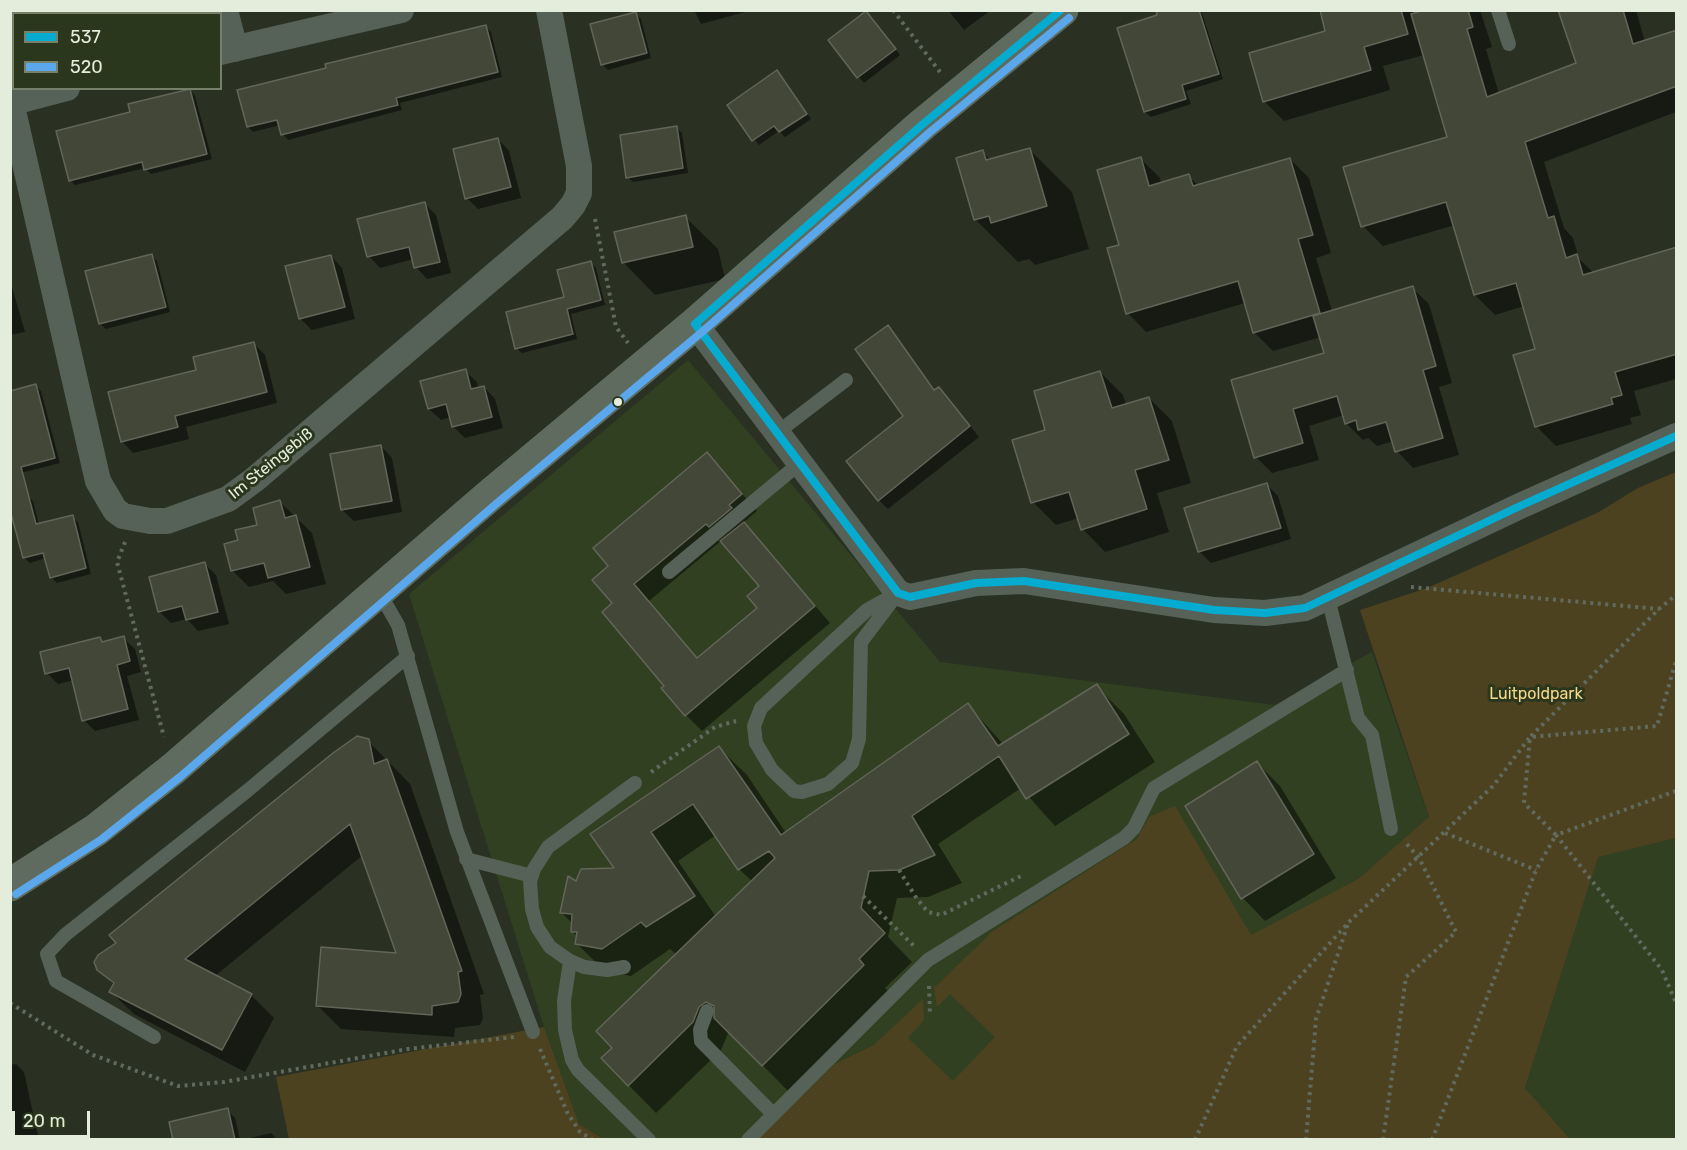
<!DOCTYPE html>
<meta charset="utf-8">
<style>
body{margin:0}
#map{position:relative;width:1687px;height:1150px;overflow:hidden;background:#2a3123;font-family:Rubik,sans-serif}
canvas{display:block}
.frame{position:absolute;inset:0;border:12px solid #e4ecdc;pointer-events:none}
.legend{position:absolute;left:12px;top:12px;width:210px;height:78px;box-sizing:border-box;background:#2b371d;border:2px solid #757f69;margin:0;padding:8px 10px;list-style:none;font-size:18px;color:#e4ecdc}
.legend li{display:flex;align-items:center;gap:12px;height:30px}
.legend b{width:30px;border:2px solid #757f69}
.scale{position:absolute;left:12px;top:1111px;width:78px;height:27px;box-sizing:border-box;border:3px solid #e4ecdc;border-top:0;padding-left:8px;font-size:18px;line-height:21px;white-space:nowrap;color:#e4ecdc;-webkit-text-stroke:4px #2b371d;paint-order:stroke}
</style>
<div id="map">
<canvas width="1687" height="1150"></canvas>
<div class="frame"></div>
<ul class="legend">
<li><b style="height:8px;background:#06acd0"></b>537</li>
<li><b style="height:8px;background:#5aa8eb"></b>520</li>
</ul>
<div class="scale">20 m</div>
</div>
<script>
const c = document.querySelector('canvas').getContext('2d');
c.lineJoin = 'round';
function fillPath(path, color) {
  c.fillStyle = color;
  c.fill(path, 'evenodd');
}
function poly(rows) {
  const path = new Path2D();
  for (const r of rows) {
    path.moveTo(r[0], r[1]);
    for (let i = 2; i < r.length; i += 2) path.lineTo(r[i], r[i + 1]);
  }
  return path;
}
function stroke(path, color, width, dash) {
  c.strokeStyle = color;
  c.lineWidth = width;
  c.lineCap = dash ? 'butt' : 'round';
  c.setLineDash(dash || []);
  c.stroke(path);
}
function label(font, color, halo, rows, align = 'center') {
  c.font = font + ' Rubik,sans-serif';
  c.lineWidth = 6;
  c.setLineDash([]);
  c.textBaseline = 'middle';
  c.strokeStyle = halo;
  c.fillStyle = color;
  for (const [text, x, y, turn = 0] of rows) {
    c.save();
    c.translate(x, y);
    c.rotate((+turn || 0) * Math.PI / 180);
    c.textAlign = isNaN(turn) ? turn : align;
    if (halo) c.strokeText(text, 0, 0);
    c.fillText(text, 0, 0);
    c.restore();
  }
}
const built = poly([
 [688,360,940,662,1274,705,1372,652,1429,818,1358,879,1251,936,1146,1139,604,1139,579,1124,544,1027,409,594],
 [1676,838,1676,1139,1570,1139,1525,1088,1598,856]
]);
const green = poly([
 [1676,472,1676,838,1598,857,1525,1088,1570,1139,759,1139,835,1064,874,1045,923,999,924,1020,908,1038,953,1081,995,1037,950,994,937,1007,934,988,993,931,1137,839,1149,817,1175,806,1251,935,1358,879,1429,817,1360,610,1427,588,1597,513,1638,488],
 [544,1027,579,1124,604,1139,289,1139,276,1077]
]);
const shadow = poly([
 [18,10,53,10,42,14,19,14],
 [694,10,749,10,749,11,701,24],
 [948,10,991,10,964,30],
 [1157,10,1201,10,1223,79,1186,91,1191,104,1151,117,1145,112,1119,29,1159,16],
 [1321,10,1480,10,1492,47,1486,49,1499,94,1578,64,1560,10,1636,10,1645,42,1676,32,1676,112,1544,162,1564,228,1573,238,1579,259,1594,273,1676,249,1676,379,1634,391,1641,415,1630,418,1632,424,1556,446,1536,426,1537,350,1524,306,1495,315,1475,295,1455,225,1383,246,1363,226,1449,138,1424,55,1383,66,1390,90,1284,121,1264,101,1327,32],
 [635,14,641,19,651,58,608,70,602,64],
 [872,18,900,55,864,83,830,41],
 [485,26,491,32,502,77,400,103,402,110,288,140,283,134,280,125,253,132,248,127],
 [782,77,811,119,785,137,779,131,759,145,729,105],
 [190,90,195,96,212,159,151,174,145,168,75,185,70,180,131,113],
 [676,127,682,133,688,173,633,182,628,177],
 [498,139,509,151,521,198,478,209,467,198],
 [1029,149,1072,192,1089,249,1035,265,1029,259,1018,262,975,219,983,152,991,161],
 [1141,159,1160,178,1161,184,1188,176,1199,186,1290,159,1309,178,1331,253,1316,258,1332,311,1412,288,1429,304,1452,383,1439,387,1459,455,1413,468,1397,451,1394,441,1377,446,1368,438,1363,440,1346,423,1344,415,1309,426,1319,460,1272,473,1256,457,1326,354,1321,337,1273,351,1254,332,1245,303,1146,332,1128,313,1121,246],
 [424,203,436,215,451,273,427,279,416,267,414,259,380,268,369,256],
 [685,217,718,249,725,279,655,295,623,262],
 [152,256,157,261,170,312,106,329,100,324],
 [331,256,342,268,355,319,312,330,300,318],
 [591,263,596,268,605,305,571,314,577,339,522,353,516,348,565,298],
 [10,280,25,332,10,335],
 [888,327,936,391,939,389,948,398,979,437,888,509,879,500,905,416],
 [253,343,265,355,277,403,186,427,189,439,133,453,122,441,198,371],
 [465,371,477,382,478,388,484,387,495,399,503,428,465,438,453,426,451,417,441,420,429,409],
 [1100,372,1123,395,1126,405,1149,398,1172,421,1191,483,1157,493,1169,532,1105,552,1083,529,1079,518,1056,525,1033,502,1047,431],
 [36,386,41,391,60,463,13,475],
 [381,446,392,458,402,512,354,521,342,510],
 [707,454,757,511,744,522,746,526,830,623,702,731,686,715,614,604,610,566],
 [722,540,761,587,759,608,698,659,649,601],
 [1267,485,1278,496,1291,539,1211,563,1199,551],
 [28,496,33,501,39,525,72,517,78,522,91,574,57,583,51,577,46,558,30,563,24,558],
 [280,502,312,533,326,584,286,594,273,581,249,587,232,570,240,542,259,526],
 [205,564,216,575,229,624,198,631,187,619,171,623,160,612],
 [100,638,104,643,123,638,135,649,141,672,127,676,139,720,95,731,84,720,74,680,58,684,47,673],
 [1096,686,1124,714,1155,762,1055,826,1021,788,938,844,962,883,928,897,897,898,888,937,912,962,885,988,890,993,790,1093,729,1031,721,1050,656,1113,603,1059,614,1048,677,955,670,949,631,976,605,971,577,944,578,937,572,931,573,924,562,913,577,883,617,870,719,748,747,775,786,833,968,705,1004,745],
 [716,835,739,869,753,882,716,917,678,861],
 [368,741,410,784,484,994,480,995,483,1018,480,1025,455,1028,454,1037,341,1029,318,1006,398,955,363,855,215,976,251,995,274,1018,245,1072,134,1014,111,992,114,985,98,969,118,943],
 [1257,763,1280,786,1336,878,1265,921,1243,898],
 [16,1064,24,1072,39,1140,10,1140,10,1065],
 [227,1110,235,1118,240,1140,175,1140],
 [271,1133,278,1140,242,1140]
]);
const building = poly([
 [1156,10,1199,10,1219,74,1182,85,1186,99,1144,112,1117,28,1157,15,1156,10],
 [1320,10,1401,10,1408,34,1364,47,1371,70,1263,102,1249,53,1325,31,1320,10],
 [1424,10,1468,10,1473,27,1467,29,1487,97,1576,63,1558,10,1623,10,1633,44,1677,30,1677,86,1525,142,1548,218,1554,216,1566,258,1577,254,1583,275,1677,247,1677,354,1615,372,1622,395,1611,398,1613,404,1535,427,1513,355,1535,349,1516,283,1474,295,1446,202,1361,227,1343,167,1447,137,1411,14,1424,10],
 [866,11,896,49,857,78,828,40,866,11],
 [636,12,647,53,601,65,590,24,636,12],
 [486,25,498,72,396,98,398,105,281,135,277,120,247,127,237,90,326,68,325,64,486,25],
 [777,70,807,114,779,132,774,126,752,141,727,105,777,70],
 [190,89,207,154,144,170,142,162,69,181,56,131,130,112,128,104,190,89],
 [677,126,683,168,626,178,620,135,677,126],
 [498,138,511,187,465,199,453,149,498,138],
 [1030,148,1047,206,991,223,989,216,974,220,956,158,983,150,986,160,1030,148],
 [1141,157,1149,186,1189,174,1193,186,1290,158,1313,235,1298,239,1320,313,1253,333,1238,281,1126,314,1107,248,1119,245,1097,170,1141,157],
 [425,202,440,262,414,268,409,247,367,257,357,219,425,202],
 [686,215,693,247,622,263,614,232,686,215],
 [152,254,166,307,99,324,85,271,152,254],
 [331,255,345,307,299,319,285,266,331,255],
 [591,261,601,300,567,309,573,334,515,349,506,312,564,297,557,270,591,261],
 [1413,286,1436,366,1423,370,1443,438,1395,452,1386,422,1358,430,1356,420,1345,424,1337,396,1293,409,1303,443,1254,458,1231,380,1324,353,1313,316,1413,286],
 [888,325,934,390,939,387,970,426,878,501,846,461,903,416,855,349,888,325],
 [254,342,267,392,175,416,178,427,121,442,108,392,196,370,193,357,254,342],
 [466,369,471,389,484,386,492,417,452,427,446,404,428,409,420,381,466,369],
 [1100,371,1112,408,1149,397,1169,460,1135,470,1147,509,1081,530,1069,492,1031,503,1012,440,1045,430,1034,391,1100,371],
 [36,384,55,458,21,467,36,524,73,515,86,568,50,578,43,553,23,558,10,510,10,391,36,384],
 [381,445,392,501,341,510,330,454,381,445],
 [707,452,742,494,729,505,732,508,709,527,706,524,634,584,697,658,757,608,747,596,759,586,720,541,744,522,815,606,685,716,661,688,664,686,602,612,612,603,592,580,608,566,593,548,707,452],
 [1267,483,1281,528,1198,552,1184,508,1267,483],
 [280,500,285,518,296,515,310,567,268,578,264,563,231,571,224,544,238,540,235,530,257,525,253,508,280,500],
 [205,562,218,612,186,620,182,606,158,612,149,577,205,562],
 [124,636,130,661,117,665,128,709,82,721,69,668,45,674,40,652,100,637,102,642,124,636],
 [1097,684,1129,734,1026,799,999,756,912,816,935,855,899,870,869,871,861,908,885,933,859,959,864,965,762,1066,714,1018,714,1006,706,1002,699,1007,693,1022,628,1086,601,1058,612,1048,596,1031,775,858,769,851,738,870,693,804,651,832,695,896,646,927,641,922,602,949,575,944,577,932,571,932,572,914,560,913,568,876,576,881,581,869,614,868,590,834,719,746,781,835,968,703,998,746,1097,684],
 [357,736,369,739,374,764,387,759,462,971,458,972,461,994,458,1002,432,1006,432,1015,316,1006,321,947,396,953,350,824,185,959,252,994,222,1050,109,992,114,983,97,970,94,962,98,955,116,943,109,935,333,753,357,736],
 [1257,761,1314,854,1241,899,1185,806,1257,761],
 [228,1108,235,1140,173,1140,169,1122,228,1108]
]);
const path = poly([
 [893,10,940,72],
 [595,219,616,327,628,343],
 [125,542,117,562,164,737],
 [1411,587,1659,609],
 [651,772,715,727,736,721],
 [1676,791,1556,835,1662,970,1676,1003],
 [1445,833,1536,870],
 [899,870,917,899,928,912,941,915,1021,876],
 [863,896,914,946],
 [929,986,930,1014],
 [10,1003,93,1055,178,1086,224,1082,408,1049,514,1037],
 [540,1049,567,1112,580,1132,593,1140],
 [1195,1140,1237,1046,1349,922,1493,786,1530,737,1657,726,1676,661],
 [1306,1140,1316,1019,1348,924],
 [1383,1140,1406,977,1456,932,1419,858,1405,842],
 [1432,1140,1536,870,1556,835,1524,803,1530,737,1659,609,1676,595]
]);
const lane = poly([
 [1498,10,1509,44],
 [778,432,846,380],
 [669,572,800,463],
 [898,593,861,642,859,739,852,763,828,784,802,792,794,791,772,770,756,743,754,726,761,708,867,610,898,593],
 [375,594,387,606,398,625,457,832,533,1032],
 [1328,598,1358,718,1372,735,1391,829],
 [466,859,532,876],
 [570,961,564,1001,565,1030,572,1060,578,1070,649,1140],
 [624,967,607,970,584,967,570,961,550,947,537,927,532,909,530,881,534,869,548,847,635,783],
 [707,1011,700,1030,701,1041,772,1113],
 [154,1037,56,981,47,954,65,935,247,791,408,656],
 [748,1140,928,960,1124,838,1134,828,1154,788,1347,670]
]);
const street = poly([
 [225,10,235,49],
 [220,52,401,10],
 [10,98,98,481,115,510,123,516,150,521,167,521,228,499,254,480,562,218,573,205,579,193,579,166,549,10],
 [10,103,67,88],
 [695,324,898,593,910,597,976,583,1024,581,1214,610,1265,613,1305,608,1520,506,1676,436]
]);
const secondary = poly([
 [10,885,96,830,173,769,489,496,695,324,923,124,1062,10]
]);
const bus1 = poly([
 [695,324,898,593,910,597,976,583,1024,581,1214,610,1265,613,1305,608,1520,506,1676,436],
 [695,324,923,124,1061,10]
]);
const bus2 = poly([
 [16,894,102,839,180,777,496,504,702,332,930,132,1069,18]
]);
const markers = [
 [618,402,5,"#e4ecdc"]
];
const streetNames = [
 ["Im Steingebiß",271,464,-39]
];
const parkNames = [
 ["Luitpoldpark",1536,694]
];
fillPath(built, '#314020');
fillPath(green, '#4d4220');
fillPath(shadow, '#0007');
fillPath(building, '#434738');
stroke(building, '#626558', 1.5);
stroke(path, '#616a5f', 4, [3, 4.5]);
stroke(lane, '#566157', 14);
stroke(street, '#566157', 26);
stroke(secondary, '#5e6b5e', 33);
stroke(bus1, '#06acd0', 8);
stroke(bus2, '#5aa8eb', 8);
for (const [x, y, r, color] of markers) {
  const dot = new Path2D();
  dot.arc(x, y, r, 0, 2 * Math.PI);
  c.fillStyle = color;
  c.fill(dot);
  stroke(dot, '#2b371d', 2);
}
label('16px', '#e4ecdc', '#2b371d', streetNames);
label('16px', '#f5d88a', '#2b371d', parkNames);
</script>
